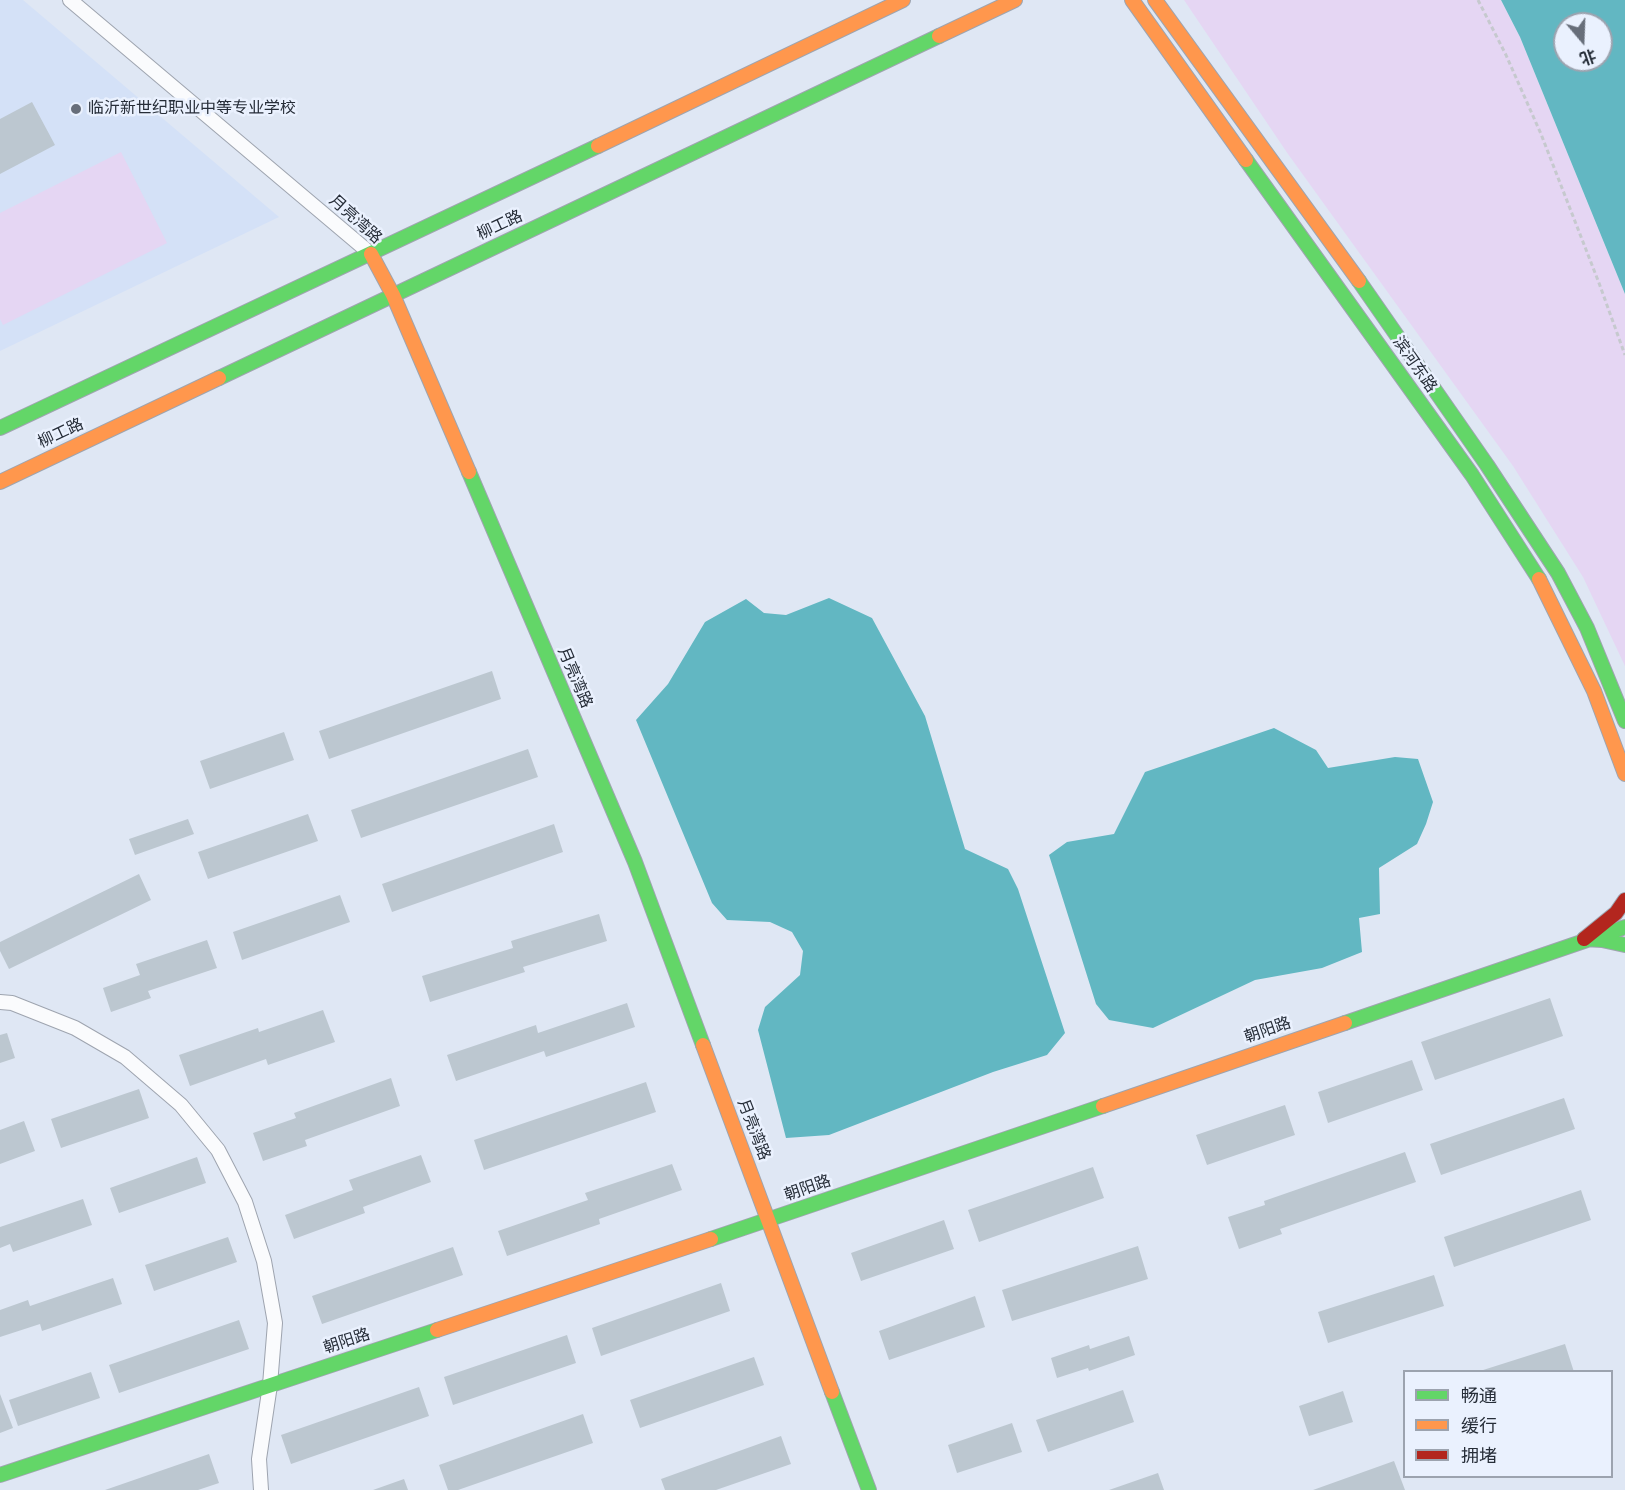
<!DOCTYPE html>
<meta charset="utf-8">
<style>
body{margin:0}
#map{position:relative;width:1625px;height:1490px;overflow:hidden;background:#dfe7f4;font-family:"Titillium Web","Noto Sans SC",sans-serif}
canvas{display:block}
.legend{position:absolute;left:1403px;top:1370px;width:210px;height:108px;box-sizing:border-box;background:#eaf1fe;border:2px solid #9ca3af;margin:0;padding:8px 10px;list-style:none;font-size:18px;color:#262d38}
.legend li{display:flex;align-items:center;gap:12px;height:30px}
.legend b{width:30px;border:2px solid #9ca3af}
.north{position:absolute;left:1553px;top:12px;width:60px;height:60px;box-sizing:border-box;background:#eaf1fe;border:2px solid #9ca3af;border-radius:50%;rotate:161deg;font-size:16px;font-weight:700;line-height:24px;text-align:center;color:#262d38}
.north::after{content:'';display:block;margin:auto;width:21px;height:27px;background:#676e7a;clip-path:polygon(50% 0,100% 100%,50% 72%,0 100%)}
</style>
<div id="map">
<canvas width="1625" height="1490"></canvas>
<ul class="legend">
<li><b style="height:8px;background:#63d668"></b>畅通</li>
<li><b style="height:8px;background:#ff974d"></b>缓行</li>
<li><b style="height:8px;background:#b3261e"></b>拥堵</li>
</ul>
<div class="north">北</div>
</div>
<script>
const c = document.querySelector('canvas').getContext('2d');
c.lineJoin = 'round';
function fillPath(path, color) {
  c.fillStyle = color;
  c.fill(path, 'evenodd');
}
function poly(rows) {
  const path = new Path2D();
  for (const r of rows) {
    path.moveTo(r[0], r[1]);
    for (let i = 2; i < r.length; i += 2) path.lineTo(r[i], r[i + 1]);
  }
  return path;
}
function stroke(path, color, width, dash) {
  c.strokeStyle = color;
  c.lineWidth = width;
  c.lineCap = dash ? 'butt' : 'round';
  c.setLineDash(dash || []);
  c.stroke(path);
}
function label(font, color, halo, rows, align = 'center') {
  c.font = font + ' "Titillium Web","Noto Sans SC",sans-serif';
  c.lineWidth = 5;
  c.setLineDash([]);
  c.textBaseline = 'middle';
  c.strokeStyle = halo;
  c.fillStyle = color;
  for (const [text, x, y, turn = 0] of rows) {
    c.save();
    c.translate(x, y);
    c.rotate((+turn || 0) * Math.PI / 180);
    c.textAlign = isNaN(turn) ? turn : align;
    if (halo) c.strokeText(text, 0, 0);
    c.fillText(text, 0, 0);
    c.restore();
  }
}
const built = poly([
 [0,0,23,0,279,217,0,351]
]);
const green = poly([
 [1184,0,1501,0,1520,37,1625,294,1625,666,1583,577,1513,466,1288,154],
 [121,152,167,243,3,325,0,319,0,213]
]);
const water = poly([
 [1501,0,1625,0,1625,294,1520,37],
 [1565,24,1601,24,1601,60,1565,60],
 [829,598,872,618,925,716,965,849,1008,869,1018,889,1065,1033,1047,1055,993,1072,829,1135,786,1138,758,1030,765,1007,800,975,803,951,792,932,770,922,727,920,712,903,636,720,668,684,705,622,746,599,764,613,786,615],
 [1274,728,1316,750,1328,768,1395,757,1418,759,1433,802,1426,824,1417,844,1379,868,1380,914,1359,918,1362,952,1322,968,1255,980,1153,1028,1109,1020,1096,1004,1049,855,1067,842,1114,834,1145,772]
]);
const building = poly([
 [32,102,55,145,0,174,0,119],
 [492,671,501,699,329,759,319,731],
 [284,732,294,760,210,789,200,761],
 [528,749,538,777,361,838,351,810],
 [308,814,318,841,208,879,198,852],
 [188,819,194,834,135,855,129,839],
 [554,824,563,852,392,912,382,884],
 [139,874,151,900,9,969,0,951,0,942],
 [340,895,350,922,242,960,233,932],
 [599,914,607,941,523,967,525,972,430,1002,422,976,513,948,511,941],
 [207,940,217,968,148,991,151,998,111,1012,103,988,140,975,136,964],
 [1550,998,1563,1036,1435,1080,1421,1042],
 [627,1003,635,1027,546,1057,544,1051,456,1081,447,1055,536,1025,538,1033],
 [323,1010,335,1042,268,1065,266,1059,190,1086,179,1055,258,1028,259,1032],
 [7,1033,15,1058,0,1063,0,1035],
 [1412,1060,1423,1090,1328,1123,1318,1092],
 [391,1078,400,1106,305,1140,307,1146,263,1161,253,1133,296,1118,294,1113],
 [646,1082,656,1112,484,1170,474,1140],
 [139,1089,149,1118,61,1148,51,1119],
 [1564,1098,1575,1129,1441,1175,1430,1144],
 [1285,1105,1295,1135,1207,1165,1196,1135],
 [24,1121,35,1151,0,1164,0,1130],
 [1405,1152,1416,1182,1280,1229,1282,1234,1239,1249,1228,1217,1265,1205,1264,1201],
 [421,1155,431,1182,363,1207,365,1213,294,1239,285,1215,353,1190,349,1180],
 [197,1157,206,1183,119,1213,110,1188],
 [672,1164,682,1190,599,1219,600,1224,507,1256,498,1231,588,1200,585,1193],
 [1093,1167,1104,1198,979,1242,968,1210],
 [1581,1190,1591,1220,1454,1267,1444,1237],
 [83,1199,92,1225,13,1252,10,1244,0,1248,0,1227],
 [944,1220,954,1249,861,1281,851,1253],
 [228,1237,237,1262,154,1291,145,1265],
 [1138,1246,1148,1279,1012,1321,1002,1290],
 [453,1247,463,1275,322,1324,312,1296],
 [1434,1275,1444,1306,1328,1343,1318,1312],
 [113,1278,122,1304,42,1331,40,1324,0,1337,0,1310,28,1300,30,1306],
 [721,1283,730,1311,601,1356,592,1328],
 [975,1296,985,1327,889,1360,879,1331],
 [239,1320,249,1349,119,1393,109,1365],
 [567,1335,576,1363,453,1405,444,1377],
 [1129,1336,1135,1355,1089,1371,1088,1368,1057,1378,1051,1358,1089,1345,1090,1349],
 [1565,1344,1574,1372,1480,1372,1480,1371],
 [754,1357,764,1385,640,1428,630,1400],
 [91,1372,100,1398,18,1426,9,1400],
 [419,1387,429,1416,291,1464,281,1435],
 [1123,1390,1134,1422,1048,1452,1036,1420],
 [1343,1391,1353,1422,1309,1436,1299,1406],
 [0,1394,13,1428,0,1433],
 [583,1414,593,1443,458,1490,448,1490,439,1465],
 [1012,1423,1022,1452,957,1473,948,1445],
 [781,1436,791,1464,716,1490,665,1490,661,1479],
 [209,1454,219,1483,198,1490,105,1490],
 [1394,1461,1405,1490,1313,1490],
 [1158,1473,1164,1490,1109,1490],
 [404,1479,408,1490,373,1490]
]);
const path = poly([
 [1478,0,1506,55,1541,134,1599,283,1625,355]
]);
const street = poly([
 [70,0,371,254],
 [0,1002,12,1003,75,1028,125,1057,181,1105,218,1150,245,1202,264,1261,275,1323,270,1385,259,1459,261,1490]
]);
const fast = poly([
 [1246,160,1472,475,1539,579],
 [1359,281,1487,465,1558,573,1587,628,1625,721],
 [219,378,939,36],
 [0,428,598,146],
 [469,472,635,862,703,1045],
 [1584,939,1602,940,1625,945],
 [1345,1023,1625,927],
 [711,1239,1103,1106],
 [832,1392,869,1490],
 [0,1475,437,1330]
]);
const slow = poly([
 [1132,0,1246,160],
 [1155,0,1359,281],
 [939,36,1015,0],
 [598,146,903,0],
 [371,254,393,295,469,472],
 [0,482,219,378],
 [1539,579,1594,691,1625,774],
 [703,1045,832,1392],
 [1103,1106,1345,1023],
 [437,1330,711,1239]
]);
const jam = poly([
 [1584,939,1616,913,1625,900]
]);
const markers = [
 [76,109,6,"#676e7a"]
];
const poiNames = [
 ["临沂新世纪职业中等专业学校",88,109]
];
const streetNames = [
 ["月亮湾路",355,220,42],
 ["柳工路",500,226,-25],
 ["滨河东路",1414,365,55],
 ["柳工路",61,434,-25],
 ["月亮湾路",574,678,67],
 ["朝阳路",1268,1031,-19],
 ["月亮湾路",753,1130,69],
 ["朝阳路",808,1189,-19],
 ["朝阳路",347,1342,-18]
];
fillPath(built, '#d4e1f7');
fillPath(green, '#e5d6f3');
fillPath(water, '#62b7c2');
fillPath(building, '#bcc7d0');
stroke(street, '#9ea4af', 16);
stroke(fast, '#9ea4af', 16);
stroke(slow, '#9ea4af', 16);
stroke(jam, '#9ea4af', 16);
stroke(path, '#c6c9ce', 3, [4.5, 3]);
stroke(street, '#fafbfd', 14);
stroke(fast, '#63d668', 14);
stroke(slow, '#ff974d', 14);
stroke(jam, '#b3261e', 14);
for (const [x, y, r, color] of markers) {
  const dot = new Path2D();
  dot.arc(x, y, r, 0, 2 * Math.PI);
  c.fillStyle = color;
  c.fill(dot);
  stroke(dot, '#eaf1fe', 2);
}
label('16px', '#262d38', '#eaf1fe', poiNames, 'left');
label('16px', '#262d38', '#eaf1fe', streetNames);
</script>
